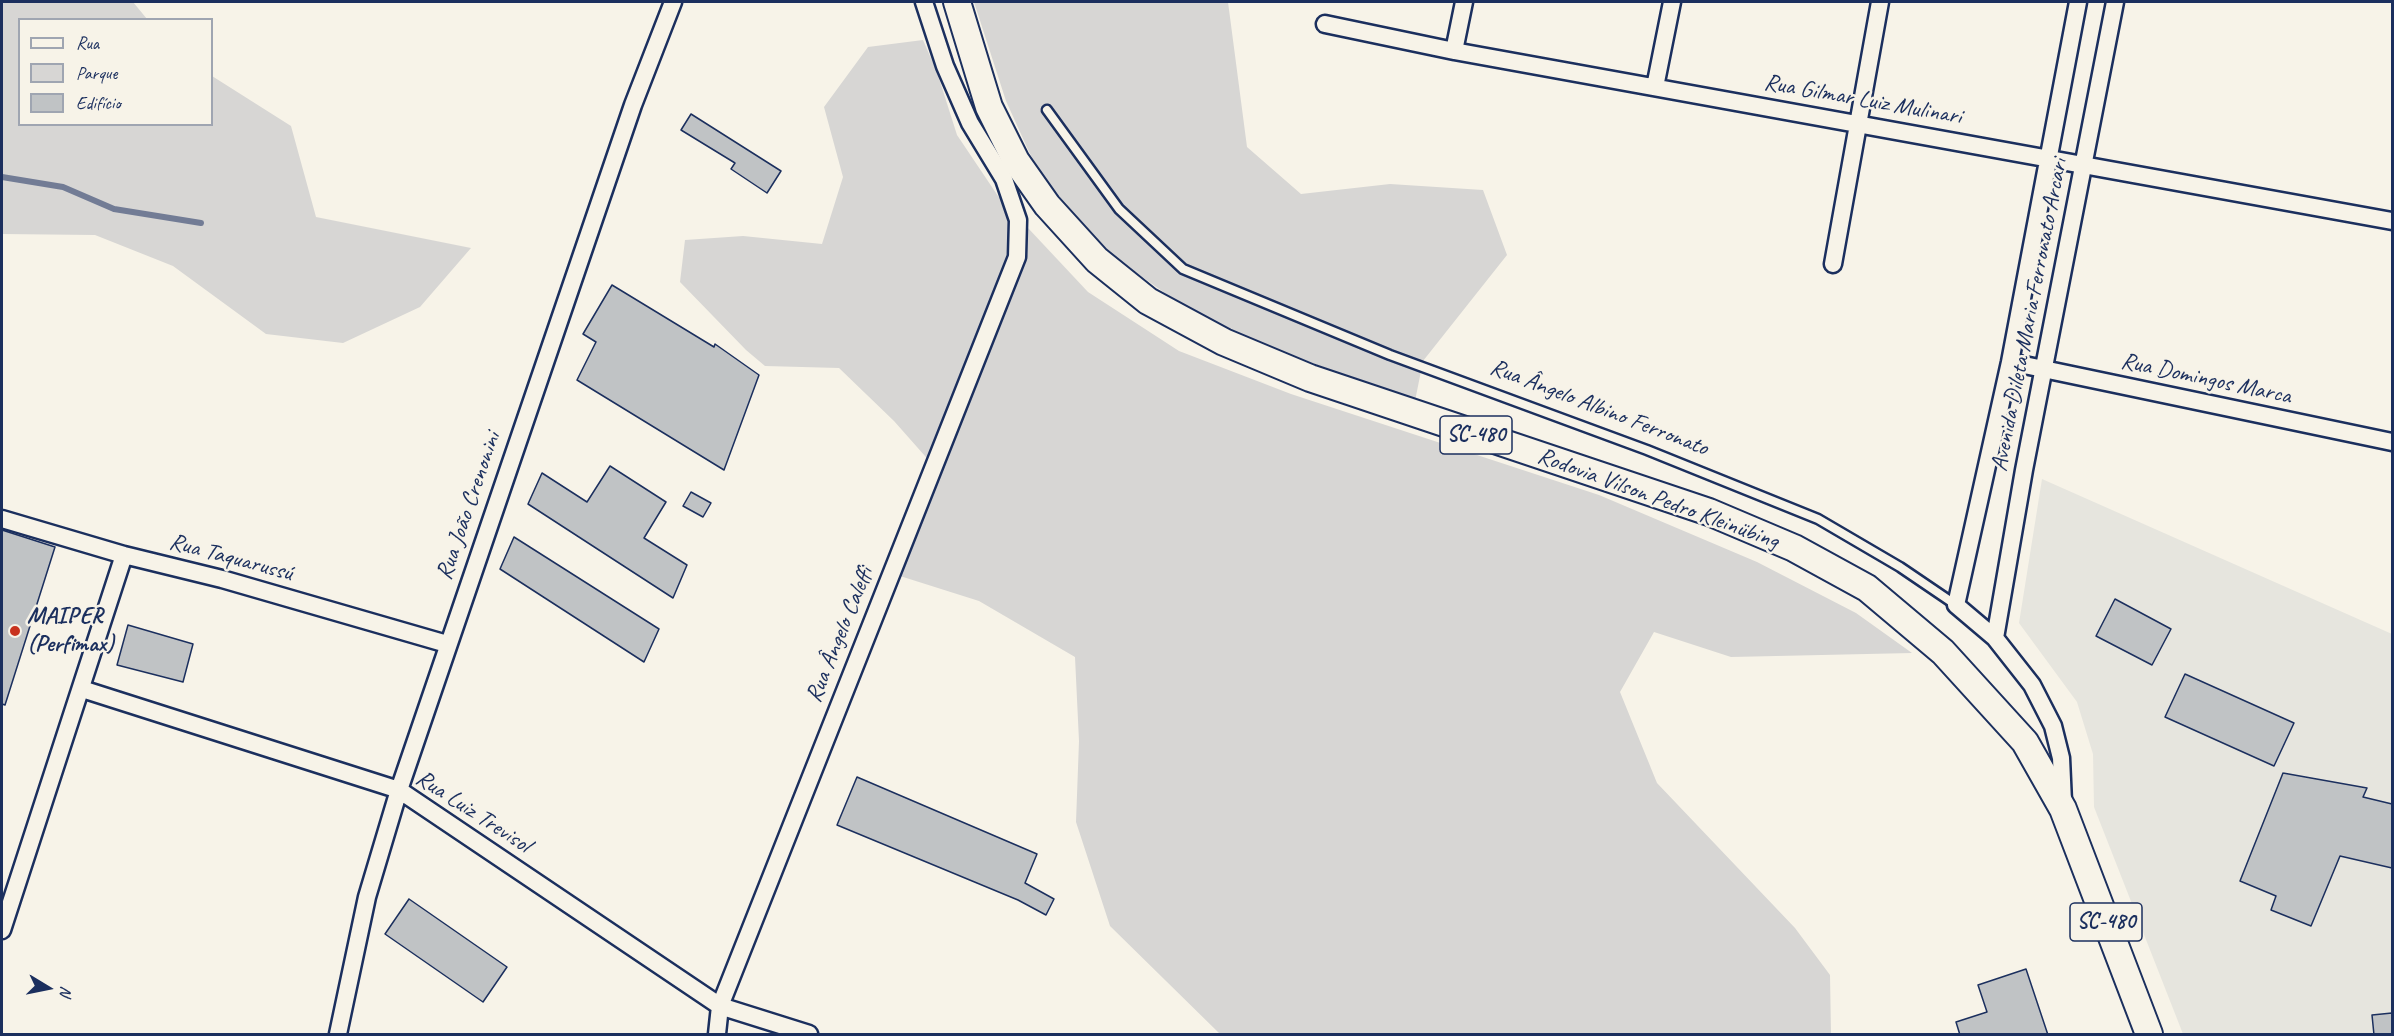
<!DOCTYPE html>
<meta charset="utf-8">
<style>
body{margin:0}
#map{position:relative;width:2394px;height:1036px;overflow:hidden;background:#f7f3e8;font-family:Caveat,sans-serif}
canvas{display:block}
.frame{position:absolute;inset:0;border:3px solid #1b2f5e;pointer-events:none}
.legend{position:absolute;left:18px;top:18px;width:195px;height:108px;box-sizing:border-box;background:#f7f3e8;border:2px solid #9fa5b1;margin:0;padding:8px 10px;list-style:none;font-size:18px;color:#1b2f5e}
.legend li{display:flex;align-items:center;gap:12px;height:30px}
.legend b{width:30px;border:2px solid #9fa5b1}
.north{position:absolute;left:18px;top:958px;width:60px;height:60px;-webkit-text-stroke:4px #f7f3e8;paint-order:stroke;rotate:100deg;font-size:16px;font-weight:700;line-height:24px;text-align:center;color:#1b2f5e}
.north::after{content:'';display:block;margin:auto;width:21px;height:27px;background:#1b2f5e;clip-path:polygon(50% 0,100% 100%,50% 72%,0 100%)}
</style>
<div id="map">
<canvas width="2394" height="1036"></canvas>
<div class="frame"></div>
<ul class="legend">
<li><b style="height:8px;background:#f7f3e8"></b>Rua</li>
<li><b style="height:16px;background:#d7d6d4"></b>Parque</li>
<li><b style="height:16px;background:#c0c3c5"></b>Edifício</li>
</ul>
<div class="north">N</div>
</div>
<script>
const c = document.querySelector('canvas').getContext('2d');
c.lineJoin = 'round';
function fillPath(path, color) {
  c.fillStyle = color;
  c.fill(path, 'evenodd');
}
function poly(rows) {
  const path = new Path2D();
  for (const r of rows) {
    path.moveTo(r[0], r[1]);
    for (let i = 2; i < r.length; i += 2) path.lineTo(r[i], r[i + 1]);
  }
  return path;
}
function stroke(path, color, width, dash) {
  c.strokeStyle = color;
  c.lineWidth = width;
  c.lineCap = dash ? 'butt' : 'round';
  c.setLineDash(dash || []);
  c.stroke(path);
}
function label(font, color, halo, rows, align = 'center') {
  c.font = font + ' Caveat,sans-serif';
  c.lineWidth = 5;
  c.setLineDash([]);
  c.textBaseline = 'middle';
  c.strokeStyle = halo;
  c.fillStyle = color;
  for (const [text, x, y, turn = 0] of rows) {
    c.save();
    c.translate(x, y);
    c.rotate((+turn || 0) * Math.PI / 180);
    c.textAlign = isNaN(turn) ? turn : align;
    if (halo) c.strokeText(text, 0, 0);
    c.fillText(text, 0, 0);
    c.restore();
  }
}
const built = poly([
 [2042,479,2392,634,2392,1034,2183,1034,2094,807,2093,754,2077,702,2019,623]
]);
const green = poly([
 [2,2,133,2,147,19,20,20,20,124,212,124,212,76,291,126,316,217,471,248,420,307,343,343,266,334,173,266,95,235,2,234],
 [974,2,1228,2,1247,147,1301,194,1390,184,1483,190,1507,255,1423,361,1415,401,1234,334,1179,303,1114,257,1054,194,1030,154,1006,101],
 [923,40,937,72,957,135,998,196,1088,292,1179,351,1291,394,1599,495,1757,562,1856,613,1912,653,1731,657,1654,632,1620,692,1657,783,1795,928,1830,975,1831,1034,1220,1034,1110,926,1076,822,1079,741,1075,657,979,601,900,576,940,473,894,421,839,368,765,366,746,350,680,282,685,240,743,236,822,244,843,177,824,107,868,47]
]);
const stream = poly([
 [2,177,63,187,114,209,201,223]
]);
const building = poly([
 [691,114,781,171,767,193,731,169,735,163,681,130,691,114],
 [612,285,714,347,715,344,759,375,724,470,577,380,596,342,583,334,612,285],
 [610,466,666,502,644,538,687,565,673,598,528,504,542,473,587,502,610,466],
 [691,492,711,503,703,517,683,506,691,492],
 [2,530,55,547,5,705,2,704,2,530],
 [514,537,659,629,644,662,500,569,514,537],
 [2115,599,2171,629,2152,665,2096,636,2115,599],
 [128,625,193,644,183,682,117,665,128,625],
 [2185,674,2294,723,2274,766,2165,717,2185,674],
 [2283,773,2367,788,2363,797,2392,804,2392,868,2340,856,2311,926,2271,910,2276,896,2240,881,2283,773],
 [857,777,1037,854,1025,883,1054,899,1046,915,1018,900,837,825,857,777],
 [409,899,507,967,483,1002,385,934,409,899],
 [2026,969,2048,1035,1960,1035,1956,1022,1987,1012,1978,985,2026,969],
 [2392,1013,2392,1035,2374,1035,2372,1015,2392,1013]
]);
const service = poly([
 [1047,110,1119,209,1183,269,1390,355,1647,450,1818,519,1900,567,1956,605]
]);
const minor = poly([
 [1325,24,1454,51,2392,221],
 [1454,51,1464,2],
 [1655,87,1672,2],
 [1833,264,1880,2],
 [2010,362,2392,442],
 [2,519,124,555,222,579,447,644],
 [1995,638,2024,470,2115,2],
 [82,689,399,790,720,1006,809,1034],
 [2063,802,2061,758,2053,726,2032,685,1995,638,1956,605,2010,362,2078,2],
 [2,930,124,555],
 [338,1034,367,897,399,790,633,105,673,2],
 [717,1034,720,1006,1017,257,1018,220,1004,179,970,123,945,66,924,2]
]);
const primary = poly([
 [957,2,989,107,1016,161,1047,205,1097,260,1148,301,1224,342,1310,378,1709,512,1794,548,1867,588,1943,652,2025,742,2063,809,2149,1034]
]);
const markers = [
 [15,631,6,"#c8321e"]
];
const shields = [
 [1476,435,72],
 [2106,922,72]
];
const shieldNames = [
 ["SC-480",1476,435],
 ["SC-480",2106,922]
];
const streetNames = [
 ["Rua Gilmar Luiz Mulinari",1863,100,10],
 ["Avenida Dileta Maria Ferronato Arcari",2030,315,-79],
 ["Rua Domingos Marca",2206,379,12],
 ["Rua Ângelo Albino Ferronato",1599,408,21],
 ["Rodovia Vilson Pedro Kleinübing",1658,499,20],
 ["Rua João Crenonini",469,506,-71],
 ["Rua Taquarussú",231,558,15],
 ["Rua Ângelo Caleffi",840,635,-68],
 ["Rua Luiz Trevisol",473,812,33]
];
const poiNames = [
 ["MAIPER",27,617],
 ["(Perfimax)",27,645]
];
fillPath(built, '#e6e5de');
fillPath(green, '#d7d6d4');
stroke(stream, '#727c95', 6);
fillPath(building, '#c0c3c5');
stroke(building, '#1b2f5e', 1.5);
stroke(service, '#1b2f5e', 13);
stroke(minor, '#1b2f5e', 21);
stroke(primary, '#1b2f5e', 30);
stroke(service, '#f7f3e8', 8);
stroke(minor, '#f7f3e8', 16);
stroke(primary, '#f7f3e8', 26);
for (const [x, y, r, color] of markers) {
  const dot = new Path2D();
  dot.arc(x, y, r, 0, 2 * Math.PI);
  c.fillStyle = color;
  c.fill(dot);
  stroke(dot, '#f7f3e8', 2);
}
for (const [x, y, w] of shields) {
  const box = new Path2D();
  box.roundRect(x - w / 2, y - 19, w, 38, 4.5);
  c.fillStyle = '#f7f3e8';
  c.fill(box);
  stroke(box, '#1b2f5e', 1.5);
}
label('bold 22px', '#1b2f5e', null, shieldNames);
label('24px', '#1b2f5e', '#f7f3e8', streetNames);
label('bold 24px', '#1b2f5e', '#f7f3e8', poiNames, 'left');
</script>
